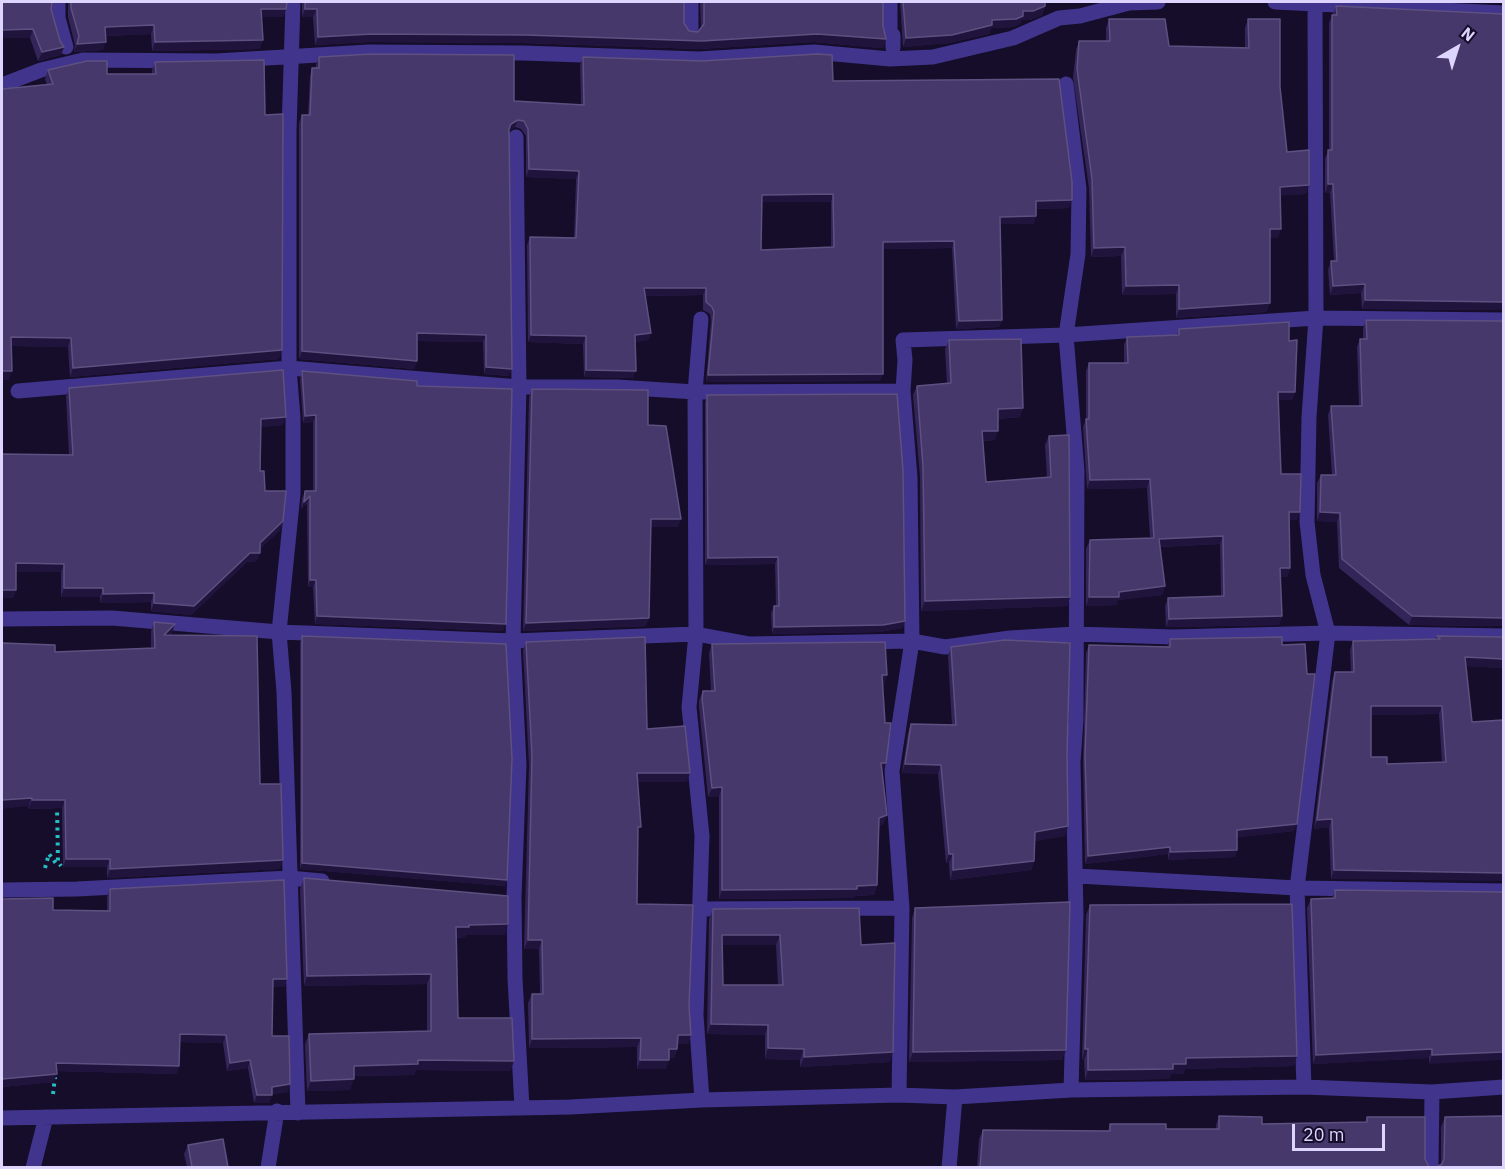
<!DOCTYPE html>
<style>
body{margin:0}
#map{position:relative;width:1505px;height:1169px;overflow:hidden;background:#150d29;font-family:"IBM Plex Sans",sans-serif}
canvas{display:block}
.frame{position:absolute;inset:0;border:3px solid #ded5ff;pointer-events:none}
.north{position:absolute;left:1427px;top:18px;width:60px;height:60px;-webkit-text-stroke:4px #150d29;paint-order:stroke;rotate:39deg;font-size:16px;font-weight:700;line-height:24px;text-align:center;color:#ded5ff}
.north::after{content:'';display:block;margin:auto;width:21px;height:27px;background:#ded5ff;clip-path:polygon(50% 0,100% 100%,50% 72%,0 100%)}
.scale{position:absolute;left:1292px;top:1124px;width:93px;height:27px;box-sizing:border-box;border:3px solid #ded5ff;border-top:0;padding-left:8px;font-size:18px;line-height:21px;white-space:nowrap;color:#ded5ff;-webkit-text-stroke:4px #150d29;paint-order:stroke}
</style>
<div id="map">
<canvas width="1505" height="1169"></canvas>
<div class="frame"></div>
<div class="north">N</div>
<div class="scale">20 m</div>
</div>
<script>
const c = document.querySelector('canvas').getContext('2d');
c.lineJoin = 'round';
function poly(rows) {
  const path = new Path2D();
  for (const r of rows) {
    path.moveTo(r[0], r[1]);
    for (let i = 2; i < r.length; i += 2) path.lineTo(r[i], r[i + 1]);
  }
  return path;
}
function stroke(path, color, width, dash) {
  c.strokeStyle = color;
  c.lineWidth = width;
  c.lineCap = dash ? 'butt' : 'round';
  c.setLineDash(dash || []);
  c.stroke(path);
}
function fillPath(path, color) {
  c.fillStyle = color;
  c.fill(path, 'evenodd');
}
const path = poly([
 [57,805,58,862,61,866],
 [45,868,49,854,58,866],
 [53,1094,55,1077]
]);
const minor = poly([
 [58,2,58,18,66,47],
 [293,2,289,131,289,368,293,417,293,494,279,632,284,692,298,1113],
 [691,2,691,32],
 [890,2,890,35,893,35,893,48],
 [1275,2,1504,13],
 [1066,84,1079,189,1078,254,1066,335,1077,471,1076,720,1073,762,1076,915,1071,1090],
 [2,85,41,70,83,60,216,61,369,52,523,53,699,59,814,52,890,59,933,57,1013,38,1059,18,1080,16,1129,3,1158,2],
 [516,137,519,387,513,641,519,765,514,897,515,978,522,1108],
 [701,319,695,392,696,634,689,707,702,836,696,1015,702,1100],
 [18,391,289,368,519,387,617,387,695,392,903,391],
 [2,619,112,618,279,632,513,641,696,634,750,644,912,641,945,647,1010,638,1075,634,1173,637,1328,633,1504,636],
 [1077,876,1297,888,1504,891],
 [2,890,77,889,289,878,322,881],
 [699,909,902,908],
 [1304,1087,1297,888,1328,633,1313,575,1307,522,1309,417,1316,318,1315,2],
 [899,1095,902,908,892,771,912,641,910,477,903,391,905,360,903,340,1066,335,1316,318,1504,320],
 [2,1118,570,1107,702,1100,899,1095,955,1097,1071,1090,1304,1087,1432,1092,1504,1087],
 [33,1168,46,1117],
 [268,1168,277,1111],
 [949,1168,955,1097],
 [1431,1168,1432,1092]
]);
const wall = poly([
 [68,2,287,2,286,9,283,17,261,17,260,49,152,51,151,34,106,36,103,50,74,52,75,45,68,17],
 [302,2,684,2,684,23,689,31,698,32,701,29,700,2,883,2,883,26,886,39,883,48,880,48,814,42,699,49,523,43,369,42,315,45,313,17,302,17],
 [900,2,1045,2,1045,6,1042,15,1030,20,1021,20,1020,24,1013,27,991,28,989,34,949,43,903,47],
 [1336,6,1503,14,1503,310,1362,309,1361,293,1330,295,1328,270,1331,261,1334,261,1330,193,1325,193,1325,158,1329,150,1329,23],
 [51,9,60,41,64,47,61,55,38,61,30,38,2,38],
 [1109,19,1169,46,1245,48,1245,28,1248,19,1280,87,1287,152,1306,194,1281,195,1278,238,1270,238,1270,303,1266,312,1176,318,1176,294,1122,295,1121,256,1091,257,1089,188,1073,78,1076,50,1079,41,1106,41,1106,28],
 [319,57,514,101,581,105,580,65,583,57,833,81,1069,208,1036,209,1034,224,1000,224,1002,320,999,327,956,329,952,248,883,249,880,381,706,382,711,320,710,314,703,310,703,295,645,296,651,333,648,340,635,342,633,378,584,377,583,344,528,342,527,245,530,237,574,238,576,179,526,177,526,136,521,129,515,127,509,131,509,376,484,374,483,342,417,341,417,361,414,369,299,359,299,123,302,115,308,115,310,76,312,68,316,68,316,65],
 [762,202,831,202,831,247,761,250],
 [155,62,265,115,279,359,70,377,68,347,11,346,9,380,2,380,2,89,47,85,45,79,48,70,107,74,152,74,152,70],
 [1366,320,1503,626,1409,625,1339,568,1337,522,1317,521,1317,483,1321,475,1332,475,1328,415,1331,406,1359,406,1357,347,1360,339,1363,339,1363,328],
 [1179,329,1289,341,1295,392,1292,400,1278,400,1281,474,1297,520,1289,520,1290,568,1287,577,1280,577,1282,616,1279,625,1166,627,1165,606,1168,598,1221,596,1220,544,1160,547,1165,586,1162,595,1118,600,1116,605,1086,606,1086,549,1090,540,1150,538,1147,488,1087,489,1083,427,1086,419,1086,371,1089,363,1124,363,1124,345,1127,337,1177,335],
 [949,340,1020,417,998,419,995,440,983,441,986,482,1047,478,1045,445,1049,436,1070,597,1067,606,921,611,920,477,913,395,917,386,947,384,945,349],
 [302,371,417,386,503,631,315,624,313,587,308,587,307,503,301,509,302,499,305,491,313,491,313,422,303,423,300,379],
 [69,388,283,425,260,427,260,471,265,491,283,521,280,530,260,549,257,561,247,562,191,615,151,611,151,602,100,603,100,597,61,597,61,572,16,572,16,590,13,598,2,598,69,455,66,397],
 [532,389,648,425,678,527,651,527,646,626,523,631,529,397],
 [707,395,905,621,902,628,880,632,772,634,771,613,774,606,776,606,775,564,705,565,705,402],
 [154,622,172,633,170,635,260,784,280,869,107,878,107,867,63,867,62,808,28,809,55,652,151,648,151,631],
 [302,636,507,880,505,886,300,869,300,643],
 [1437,636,1503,637,1503,668,1466,666,1472,722,1503,720,1331,879,1329,827,1314,829,1332,681,1335,672,1351,672,1350,650,1353,641,1435,639],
 [1439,714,1442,762,1387,764,1371,757,1371,715],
 [1170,639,1294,831,1237,837,1237,850,1235,857,1168,860,1168,854,1085,864,1083,762,1086,653,1089,645,1167,647],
 [526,642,647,729,687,782,638,782,637,904,689,1006,691,1035,688,1044,678,1044,677,1049,674,1058,669,1058,666,1069,637,1069,637,1047,529,1048,528,1003,532,994,540,994,539,949,524,949,529,765,523,650],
 [712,644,884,685,882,685,882,772,887,815,883,824,879,826,877,885,874,895,855,896,854,898,719,899,719,797,708,797,699,707,699,701,703,691,711,691,709,653],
 [951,647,1065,836,1034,841,1034,861,1031,870,950,880,949,863,946,863,938,774,902,773,908,733,911,724,952,725,948,656],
 [304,878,505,935,466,935,465,937,457,938,458,1018,514,1061,510,1071,416,1070,414,1075,354,1076,350,1090,307,1091,305,1044,309,1034,427,1031,427,984,304,986,300,889],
 [110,889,287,979,284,987,273,987,272,1036,288,1092,272,1094,269,1103,254,1103,248,1068,227,1071,223,1043,180,1042,179,1066,176,1074,57,1071,54,1082,2,1087,2,899,53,910,107,910,107,897],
 [1335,890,1503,892,1429,1064,1429,1058,1313,1064,1307,908,1311,899,1332,898],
 [1090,905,1294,1066,1185,1069,1183,1074,1171,1074,1169,1079,1085,1080,1084,1060,1082,1060,1086,915],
 [915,908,1062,1060,909,1062,912,918],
 [713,909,861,945,890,1062,800,1067,800,1060,765,1059,765,1035,707,1034,709,919],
 [722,945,776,945,778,985,723,985],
 [1219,1116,1262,1124,1365,1122,1367,1117,1425,1159,1429,1167,1432,1167,977,1167,979,1139,983,1130,1108,1131,1110,1124,1166,1129,1216,1129,1216,1125],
 [1503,1116,1441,1165,1441,1127,1445,1117],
 [188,1145,228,1167,187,1167,184,1154]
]);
const shadedWall = poly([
 [1468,2,1503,2,1503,3],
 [1045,6,1042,15,1030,20,1021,20,1020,24,1013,27,991,28,989,34,949,43,903,47,906,38,992,20,1023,11],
 [261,9,286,9,283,17,258,17],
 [305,9,317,9,313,17,302,17],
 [154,25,151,34,102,36,105,27],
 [33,29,30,38,2,38,2,30],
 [372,34,817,34,886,39,883,48,880,48,814,42,699,49,523,43,369,42,315,45,318,37],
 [263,40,260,49,152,51,155,42],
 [106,42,103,50,74,52,77,44],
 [64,47,61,55,38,61,42,52],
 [518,120,515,127,508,132,511,124],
 [529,169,579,171,576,179,526,177],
 [1328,184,1333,184,1330,193,1325,193],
 [1309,185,1306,194,1277,196,1280,187],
 [833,194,831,202,760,202,762,195],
 [1072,200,1069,208,1033,209,1036,201],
 [1036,216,1034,224,997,224,1000,217],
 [1270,229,1281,229,1278,238,1267,238],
 [954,241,952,248,880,249,883,242],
 [1125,247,1121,256,1091,257,1094,248],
 [1365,284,1361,293,1330,295,1333,286],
 [1179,285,1176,294,1122,295,1126,286],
 [644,288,706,288,703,295,641,296],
 [1365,300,1503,302,1503,310,1362,309],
 [1270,303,1266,312,1176,318,1179,309],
 [1002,320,999,327,956,329,959,321],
 [417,333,486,335,483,342,414,341],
 [651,333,648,340,632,343,635,335],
 [531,335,586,336,583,344,528,342],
 [11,337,71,338,68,347,8,346],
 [282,350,279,359,70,377,73,368],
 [302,351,417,361,414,369,299,359],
 [486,367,512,369,509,376,484,374],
 [586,370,636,371,633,378,584,377],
 [2,371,12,371,9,380,2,380],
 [883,374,880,381,706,382,708,375],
 [1278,392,1295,392,1292,400,1275,400],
 [1023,408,1020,417,994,419,998,409],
 [316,415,313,422,303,423,305,416],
 [286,417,283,425,257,428,261,419],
 [982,431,998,431,995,440,979,441],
 [1150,479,1147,488,1087,489,1090,480],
 [310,496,307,503,301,509,304,502],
 [1289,512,1300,512,1297,520,1286,520],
 [1320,512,1340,513,1337,522,1317,521],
 [651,519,681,519,678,527,648,527],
 [283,521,280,530,257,552,260,543],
 [1223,536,1220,544,1156,547,1159,539],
 [250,553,260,553,257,561,247,562,191,615,151,611,154,603],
 [778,557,775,564,705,565,708,558],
 [16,563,64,564,61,572,13,572],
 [1280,568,1290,568,1287,577,1277,577],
 [310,580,316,580,313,587,308,587],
 [1165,586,1162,595,1118,600,1116,605,1086,606,1089,597,1119,592],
 [64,588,103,588,100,597,61,597],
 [2,590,16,590,13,598,2,598],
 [154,593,151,602,100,603,103,594],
 [1070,597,1067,606,921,611,925,601],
 [317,616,506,624,503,631,315,624],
 [1282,616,1279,625,1166,627,1169,619],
 [1412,616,1503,618,1503,626,1409,625],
 [649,618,646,626,523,631,526,623],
 [905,621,902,628,880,632,772,634,774,627],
 [175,624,172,633,161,644,164,635],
 [1465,657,1503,659,1503,668,1462,666],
 [882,675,887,675,884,685,878,685],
 [1371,706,1442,706,1439,714,1368,715],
 [881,763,886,763,882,772],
 [905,764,941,765,938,774,902,773],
 [637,773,690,773,687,782,634,782],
 [722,787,719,797,708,797,712,788],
 [32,798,28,806,2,809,2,800],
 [32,800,65,800,62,808,28,809],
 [887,815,883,824,876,828,879,818],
 [1332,819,1329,827,1314,829,1317,820],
 [1297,824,1294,831,1234,838,1237,830],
 [1068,826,1065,836,1031,842,1035,832],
 [1170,847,1168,854,1085,864,1088,856],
 [1237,850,1235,857,1168,860,1170,852],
 [949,854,953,854,949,863,946,863],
 [66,859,110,859,107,867,63,867],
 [283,860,280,869,107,878,110,869],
 [1034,861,1031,870,950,880,953,870],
 [302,863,507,880,505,886,300,869],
 [1334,870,1503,873,1503,881,1331,879],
 [877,885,874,895,855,896,854,898,719,899,722,890],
 [508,924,505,935,466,935,465,937,453,938,456,927,469,925],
 [722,935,780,935,776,945,718,945],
 [528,940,542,940,539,949,524,949],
 [431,974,427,984,304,986,307,976],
 [273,979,287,979,284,987,270,987],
 [711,1024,768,1025,765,1035,707,1034],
 [180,1034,226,1035,223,1043,177,1042],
 [678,1035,691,1035,688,1044,675,1044],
 [641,1038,637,1047,529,1048,532,1039],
 [768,1048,804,1049,800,1060,765,1059],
 [669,1049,677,1049,674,1058,666,1058],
 [1085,1049,1088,1049,1084,1060,1082,1060],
 [1432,1049,1429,1058,1313,1064,1316,1055],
 [1066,1050,1062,1060,909,1062,913,1052],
 [893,1052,890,1062,800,1067,804,1057],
 [1503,1052,1503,1060,1429,1064,1432,1055],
 [1297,1056,1294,1066,1185,1069,1183,1074,1171,1074,1169,1079,1085,1080,1088,1070,1173,1064,1186,1058],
 [250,1060,248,1068,227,1071,230,1063],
 [418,1060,514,1061,510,1071,416,1070,414,1075,350,1076,354,1066],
 [640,1060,669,1060,666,1069,637,1069],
 [56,1063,179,1066,176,1074,53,1071],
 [57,1074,54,1082,2,1087,2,1079],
 [354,1079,350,1090,307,1091,311,1081],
 [290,1084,288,1092,269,1095,272,1087],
 [257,1095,272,1095,269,1103,254,1103]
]);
const building = poly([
 [2,2,52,2,51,9,60,41,64,47,42,52,33,29,2,30,2,2],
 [71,2,287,2,286,9,261,9,263,40,155,42,154,25,105,27,106,42,77,44,79,36,71,8,71,2],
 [305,2,684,2,684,23,689,31,698,32,704,24,704,2,883,2,883,26,886,39,817,34,702,41,526,35,372,34,318,37,317,9,305,9,305,2],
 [903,2,1045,2,1045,6,1033,11,1023,11,1023,16,1016,19,992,20,992,25,952,35,906,38,903,2],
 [1336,6,1503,14,1503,302,1365,300,1365,284,1333,286,1331,261,1337,261,1333,184,1328,184,1328,150,1332,150,1332,15,1337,15,1336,6],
 [1109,19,1165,19,1169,46,1249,48,1248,19,1280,19,1280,87,1287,152,1309,150,1309,185,1280,187,1281,229,1270,229,1270,303,1179,309,1179,285,1126,286,1125,247,1094,248,1092,179,1077,69,1079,41,1110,41,1109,19],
 [372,54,514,55,514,101,584,105,583,57,702,61,817,54,832,55,833,81,1059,79,1072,182,1072,200,1036,201,1036,216,1000,217,1002,320,959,321,954,241,883,242,883,374,708,375,714,312,712,307,706,302,706,288,644,288,651,333,635,335,636,371,586,370,586,336,531,335,530,237,576,238,579,171,529,169,528,129,524,121,518,120,511,124,509,129,512,369,486,367,486,335,417,333,417,361,302,351,302,115,310,115,312,68,319,68,319,57,372,54],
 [833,194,834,247,761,250,762,195,833,194],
 [264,60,265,115,283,114,282,350,73,368,71,338,11,337,12,371,2,371,2,89,53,84,48,70,87,61,107,61,107,74,156,74,155,62,264,60],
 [1366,320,1503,321,1503,618,1412,616,1342,559,1340,513,1320,512,1321,475,1336,475,1331,406,1362,406,1360,339,1367,339,1366,320],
 [1289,322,1289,341,1297,340,1295,392,1278,392,1281,474,1301,474,1300,512,1289,512,1290,568,1280,568,1282,616,1169,619,1168,598,1224,596,1223,536,1159,539,1165,586,1119,592,1119,597,1089,597,1090,540,1154,538,1150,479,1090,480,1086,419,1089,419,1089,363,1128,363,1127,337,1179,335,1179,329,1289,322],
 [1021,339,1023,408,998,409,998,431,982,431,986,482,1051,477,1049,436,1069,435,1070,597,925,601,923,467,917,386,951,383,949,340,1021,339],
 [283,370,286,417,261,419,260,471,264,471,265,491,286,491,283,521,260,543,260,553,250,553,194,606,154,603,154,593,103,594,103,588,64,588,64,564,16,563,16,590,2,590,2,454,73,455,69,388,283,370],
 [302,371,417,381,417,386,512,389,506,624,317,616,316,580,310,580,310,496,304,502,305,491,316,491,316,415,305,416,302,371],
 [532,389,648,390,648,425,666,426,681,519,651,519,649,618,526,623,532,389],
 [897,394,903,470,905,621,883,625,774,627,774,606,779,606,778,557,708,558,707,395,897,394],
 [154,622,175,624,164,635,257,636,260,784,281,784,283,860,110,869,110,859,66,859,65,800,32,800,32,798,2,800,2,643,55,645,55,652,155,648,154,622],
 [302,636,506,644,512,759,507,880,302,863,302,636],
 [1437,636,1503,637,1503,659,1465,657,1472,722,1503,720,1503,873,1334,870,1332,819,1317,820,1335,672,1354,672,1353,641,1440,639,1437,636],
 [1371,706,1442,706,1446,762,1387,764,1387,757,1371,757,1371,706],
 [645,637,647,729,685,726,690,773,637,773,641,827,638,827,637,904,693,905,689,1006,691,1035,678,1035,677,1049,669,1049,669,1060,640,1060,641,1038,532,1039,532,994,543,994,542,940,528,940,532,756,526,642,645,637],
 [1282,637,1282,645,1305,644,1307,674,1315,674,1297,824,1237,830,1237,850,1170,852,1170,847,1088,856,1085,755,1089,645,1170,647,1170,639,1282,637],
 [1005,640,1070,643,1067,753,1068,826,1035,832,1034,861,953,870,953,854,949,854,941,765,905,764,911,724,956,725,951,647,1005,640],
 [885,642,887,675,882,675,885,723,891,723,886,763,881,763,887,815,879,818,877,885,857,886,857,889,722,890,722,787,712,788,702,698,703,691,715,691,712,644,885,642],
 [304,878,508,896,508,924,469,925,469,927,456,927,458,1018,512,1018,514,1061,418,1060,418,1064,354,1066,354,1079,311,1081,309,1034,431,1031,431,974,307,976,304,878],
 [284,880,287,979,273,979,272,1036,289,1036,290,1084,272,1087,272,1095,257,1095,250,1060,230,1063,226,1035,180,1034,179,1066,56,1063,57,1074,2,1079,2,899,53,898,53,910,110,911,110,889,284,880],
 [1335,890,1503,892,1503,1052,1432,1055,1432,1049,1316,1055,1311,899,1335,898,1335,890],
 [1070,902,1066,1050,913,1052,915,908,1070,902],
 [1292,904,1297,1056,1186,1058,1186,1064,1173,1064,1173,1069,1088,1070,1088,1049,1085,1049,1090,905,1292,904],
 [859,908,861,945,895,943,893,1052,804,1057,804,1049,768,1048,768,1025,711,1024,713,909,859,908],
 [722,935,780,935,783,985,723,985,722,935],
 [1219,1116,1262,1117,1262,1124,1367,1122,1367,1117,1425,1117,1425,1159,1429,1167,1432,1167,980,1167,983,1130,1110,1131,1110,1124,1166,1124,1166,1129,1219,1129,1219,1116],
 [1503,1116,1503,1167,1436,1167,1442,1164,1444,1159,1445,1117,1503,1116],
 [223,1139,228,1167,192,1167,188,1145,223,1139]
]);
stroke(path, '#24bec4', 4, [3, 4.5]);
stroke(minor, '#40348c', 15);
fillPath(wall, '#342558');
fillPath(shadedWall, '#20143d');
fillPath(building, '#46386a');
stroke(building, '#5e5181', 1.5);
</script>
